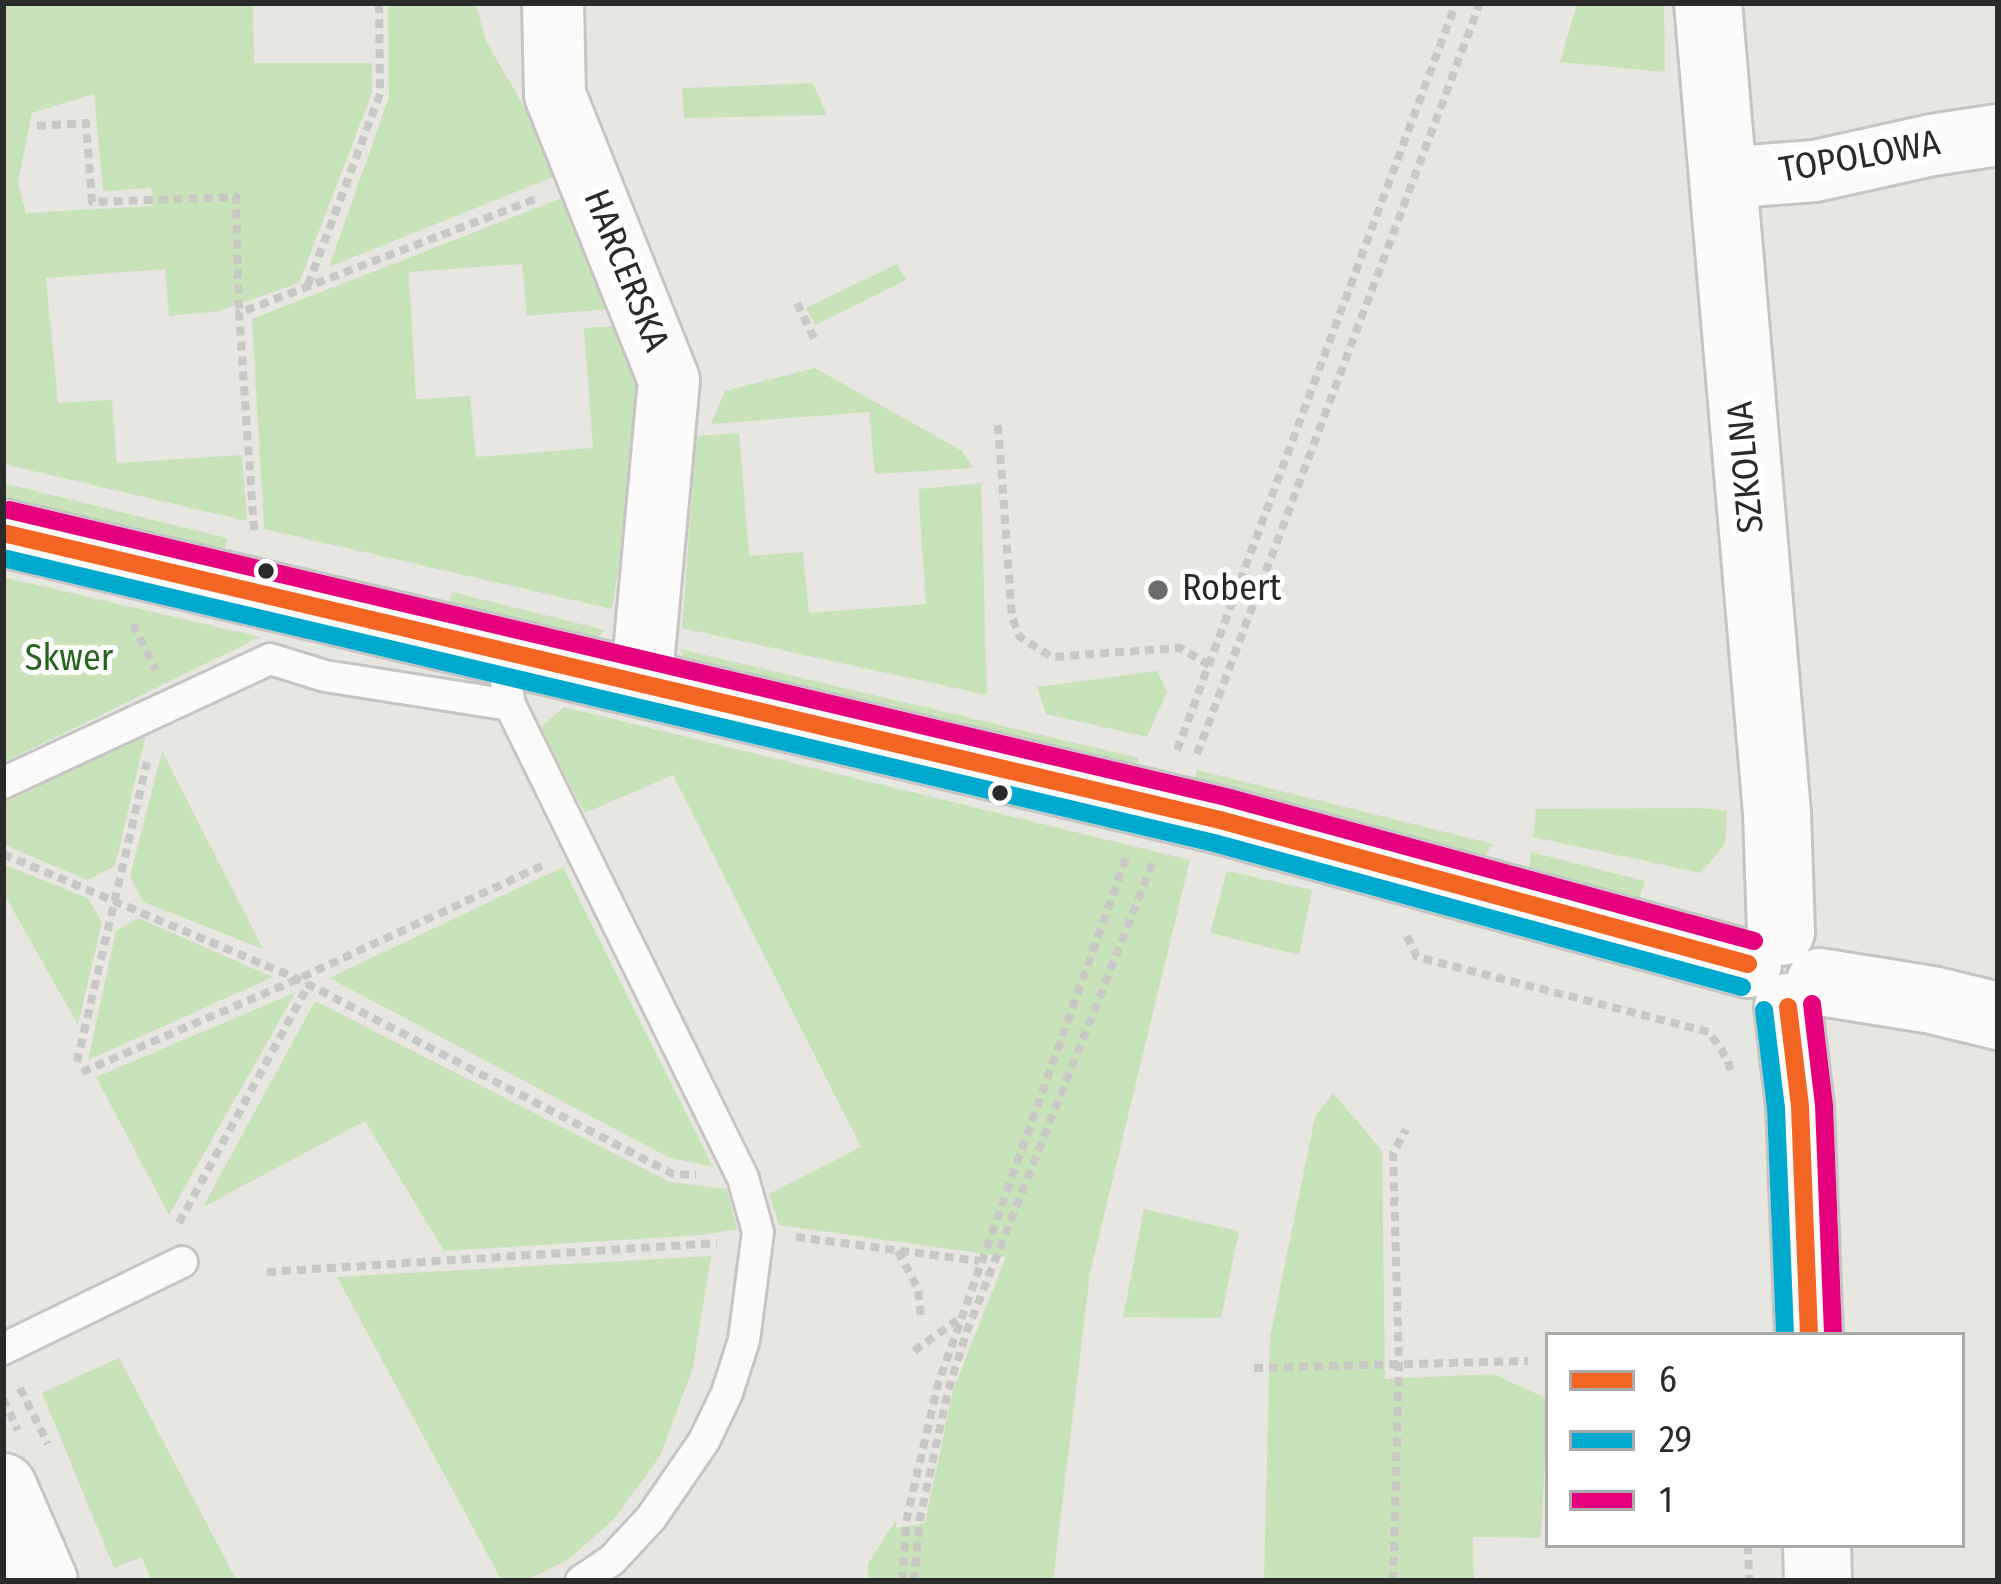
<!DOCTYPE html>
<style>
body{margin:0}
#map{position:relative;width:2001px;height:1584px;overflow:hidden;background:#e8e6e0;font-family:"Fira Sans Condensed",sans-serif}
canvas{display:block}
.frame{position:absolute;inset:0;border:6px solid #2a2a2a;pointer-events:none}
.legend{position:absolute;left:1545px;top:1332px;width:420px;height:216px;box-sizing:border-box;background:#fff;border:3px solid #aaa;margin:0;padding:15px 21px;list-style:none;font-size:36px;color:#2a2a2a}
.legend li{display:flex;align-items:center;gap:24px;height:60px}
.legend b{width:60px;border:3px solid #aaa}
</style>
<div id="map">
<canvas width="2001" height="1584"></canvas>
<div class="frame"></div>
<ul class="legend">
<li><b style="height:15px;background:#f26522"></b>6</li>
<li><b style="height:15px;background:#00a9ce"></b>29</li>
<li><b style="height:15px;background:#e5007d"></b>1</li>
</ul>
</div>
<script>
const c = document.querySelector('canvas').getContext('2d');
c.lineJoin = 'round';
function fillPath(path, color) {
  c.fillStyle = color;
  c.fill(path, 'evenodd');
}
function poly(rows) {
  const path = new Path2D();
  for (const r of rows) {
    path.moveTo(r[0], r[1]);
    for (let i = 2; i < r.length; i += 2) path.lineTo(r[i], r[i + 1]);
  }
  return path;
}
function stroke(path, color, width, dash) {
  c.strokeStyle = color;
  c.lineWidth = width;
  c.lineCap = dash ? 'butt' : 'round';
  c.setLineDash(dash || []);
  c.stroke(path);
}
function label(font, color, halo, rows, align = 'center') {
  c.font = font + ' "Fira Sans Condensed",sans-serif';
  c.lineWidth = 10;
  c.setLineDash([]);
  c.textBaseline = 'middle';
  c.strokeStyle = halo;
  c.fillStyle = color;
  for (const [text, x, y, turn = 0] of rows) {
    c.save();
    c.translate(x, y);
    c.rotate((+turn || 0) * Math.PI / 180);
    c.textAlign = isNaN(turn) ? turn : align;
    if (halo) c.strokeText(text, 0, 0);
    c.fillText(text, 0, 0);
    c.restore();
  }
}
const green = poly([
 [3,3,253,3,254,63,372,63,372,93,299,283,219,311,169,316,165,269,46,278,58,403,112,400,117,463,242,455,247,521,3,464],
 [94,94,103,191,151,188,153,206,26,213,18,183,32,113],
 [388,3,475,3,487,43,563,173,329,267,389,97],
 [1577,3,1664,3,1665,72,1560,62],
 [813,83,827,115,684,118,682,88],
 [572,194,620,308,527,316,522,264,409,272,416,399,470,396,476,457,593,448,584,328,631,325,649,372,612,609,264,529,252,319],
 [897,264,906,280,815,325,806,308],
 [815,368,962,451,973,468,875,474,869,412,711,424,725,391],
 [739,433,749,556,803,552,809,613,926,604,918,489,981,483,987,695,682,628,696,436],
 [3,483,227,538,224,556,3,503],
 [3,577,260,637,3,763],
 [452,592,605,630,589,645,448,609],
 [680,649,1139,758,1134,773,687,668],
 [1157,671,1167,692,1147,737,1046,714,1037,687],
 [564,707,1190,860,1090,1273,1053,1581,868,1581,868,1564,896,1520,896,1528,925,1523,953,1390,1006,1257,779,1225,769,1194,861,1147,673,775,585,813,540,728],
 [147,730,115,866,87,880,3,844,3,797],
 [162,751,263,949,143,902,130,876],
 [1197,770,1493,844,1481,860,1191,788],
 [1701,808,1727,811,1725,843,1701,873,1533,837,1536,809],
 [1531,852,1645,881,1638,904,1529,872],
 [3,864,88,898,102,922,78,1025,3,892],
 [563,867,713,1167,668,1157,329,978],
 [1227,871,1312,890,1299,955,1210,933],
 [138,918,273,977,88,1060,116,931],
 [296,992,169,1215,96,1077],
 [315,1001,670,1182,727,1189,737,1229,702,1235,444,1251,365,1121,203,1207],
 [1333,1093,1382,1150,1385,1379,1493,1374,1548,1399,1541,1538,1473,1537,1474,1581,1264,1581,1270,1337,1315,1117],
 [1144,1209,1239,1231,1221,1318,1123,1317],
 [711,1256,693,1368,660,1456,615,1518,568,1560,525,1581,502,1581,337,1277],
 [119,1358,237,1581,152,1581,142,1557,114,1568,42,1393]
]);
const path = poly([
 [37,126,86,123,92,202,236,197,239,313],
 [308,285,380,94,379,3],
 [797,303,816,342],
 [998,425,1012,617,1020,637,1052,657,1180,648,1209,665],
 [254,530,239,313,538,198],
 [133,624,156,670],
 [1177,750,1456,3],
 [1197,754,1480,3],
 [3,854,298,979,673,1174,696,1175],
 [1407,936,1417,957,1709,1032,1728,1060,1730,1070],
 [77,1062,147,762],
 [82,1072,298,979,546,864],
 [179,1223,309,984],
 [796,1237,979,1261],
 [898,1251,918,1289,921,1318],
 [267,1272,717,1243],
 [914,1351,957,1320],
 [1254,1368,1528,1361],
 [20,1388,48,1444],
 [3,1399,18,1430],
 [1748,1545,1749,1581],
 [902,1581,907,1517,938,1384,1126,858],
 [914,1581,920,1518,948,1391,967,1331,1153,862],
 [1393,1581,1399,1365,1393,1154,1406,1129]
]);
const lane = poly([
 [508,655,506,681,510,705,743,1178,758,1232,744,1340,727,1393,704,1441,651,1518,612,1560,581,1581],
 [3,783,270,659,325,676,510,705],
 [3,1349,182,1262]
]);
const street = poly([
 [553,3,555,95,669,380,641,686],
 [1722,178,1815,171,1932,145,1998,135]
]);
const secondary = poly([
 [1708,3,1777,813,1781,932],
 [3,533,1220,820,1748,964],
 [1820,982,1932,1000,1998,1016],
 [1788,1007,1800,1106,1809,1335],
 [3,1487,44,1581],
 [1817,1545,1818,1581]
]);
const bus1 = poly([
 [3,533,1220,820,1748,964],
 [1788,1007,1800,1106,1809,1335]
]);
const bus2 = poly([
 [3,558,1214,843,1742,987],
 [1764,1010,1776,1108,1785,1335]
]);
const bus3 = poly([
 [9,510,1226,797,1754,941],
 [1812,1004,1824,1105,1833,1334]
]);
const markers = [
 [266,571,10,"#2a2a2a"],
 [1158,590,12,"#6c6c6a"],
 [1000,793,10,"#2a2a2a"]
];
const streetNames = [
 ["TOPOLOWA",1860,158,-10],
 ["HARCERSKA",625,271,68],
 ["SZKOLNA",1747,467,-95]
];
const poiNames = [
 ["Robert",1182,590]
];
const parkNames = [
 ["Skwer",69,660]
];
fillPath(green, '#c8e3ba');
stroke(lane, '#c6c5c5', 36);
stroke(street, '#c6c5c5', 66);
stroke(secondary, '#c6c5c5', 72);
stroke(path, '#c8c8c7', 8, [9, 6]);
stroke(lane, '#fcfbfa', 30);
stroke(street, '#fcfbfa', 60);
stroke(secondary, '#fcfbfa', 66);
stroke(bus1, '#f26522', 18);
stroke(bus2, '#00a9ce', 18);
stroke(bus3, '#e5007d', 18);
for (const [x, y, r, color] of markers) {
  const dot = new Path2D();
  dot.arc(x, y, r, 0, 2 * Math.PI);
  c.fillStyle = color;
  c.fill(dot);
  stroke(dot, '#fff', 4.5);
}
label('36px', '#2a2a2a', '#fff', streetNames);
label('36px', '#2a2a2a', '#fff', poiNames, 'left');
label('36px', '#25661c', '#fff', parkNames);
</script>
